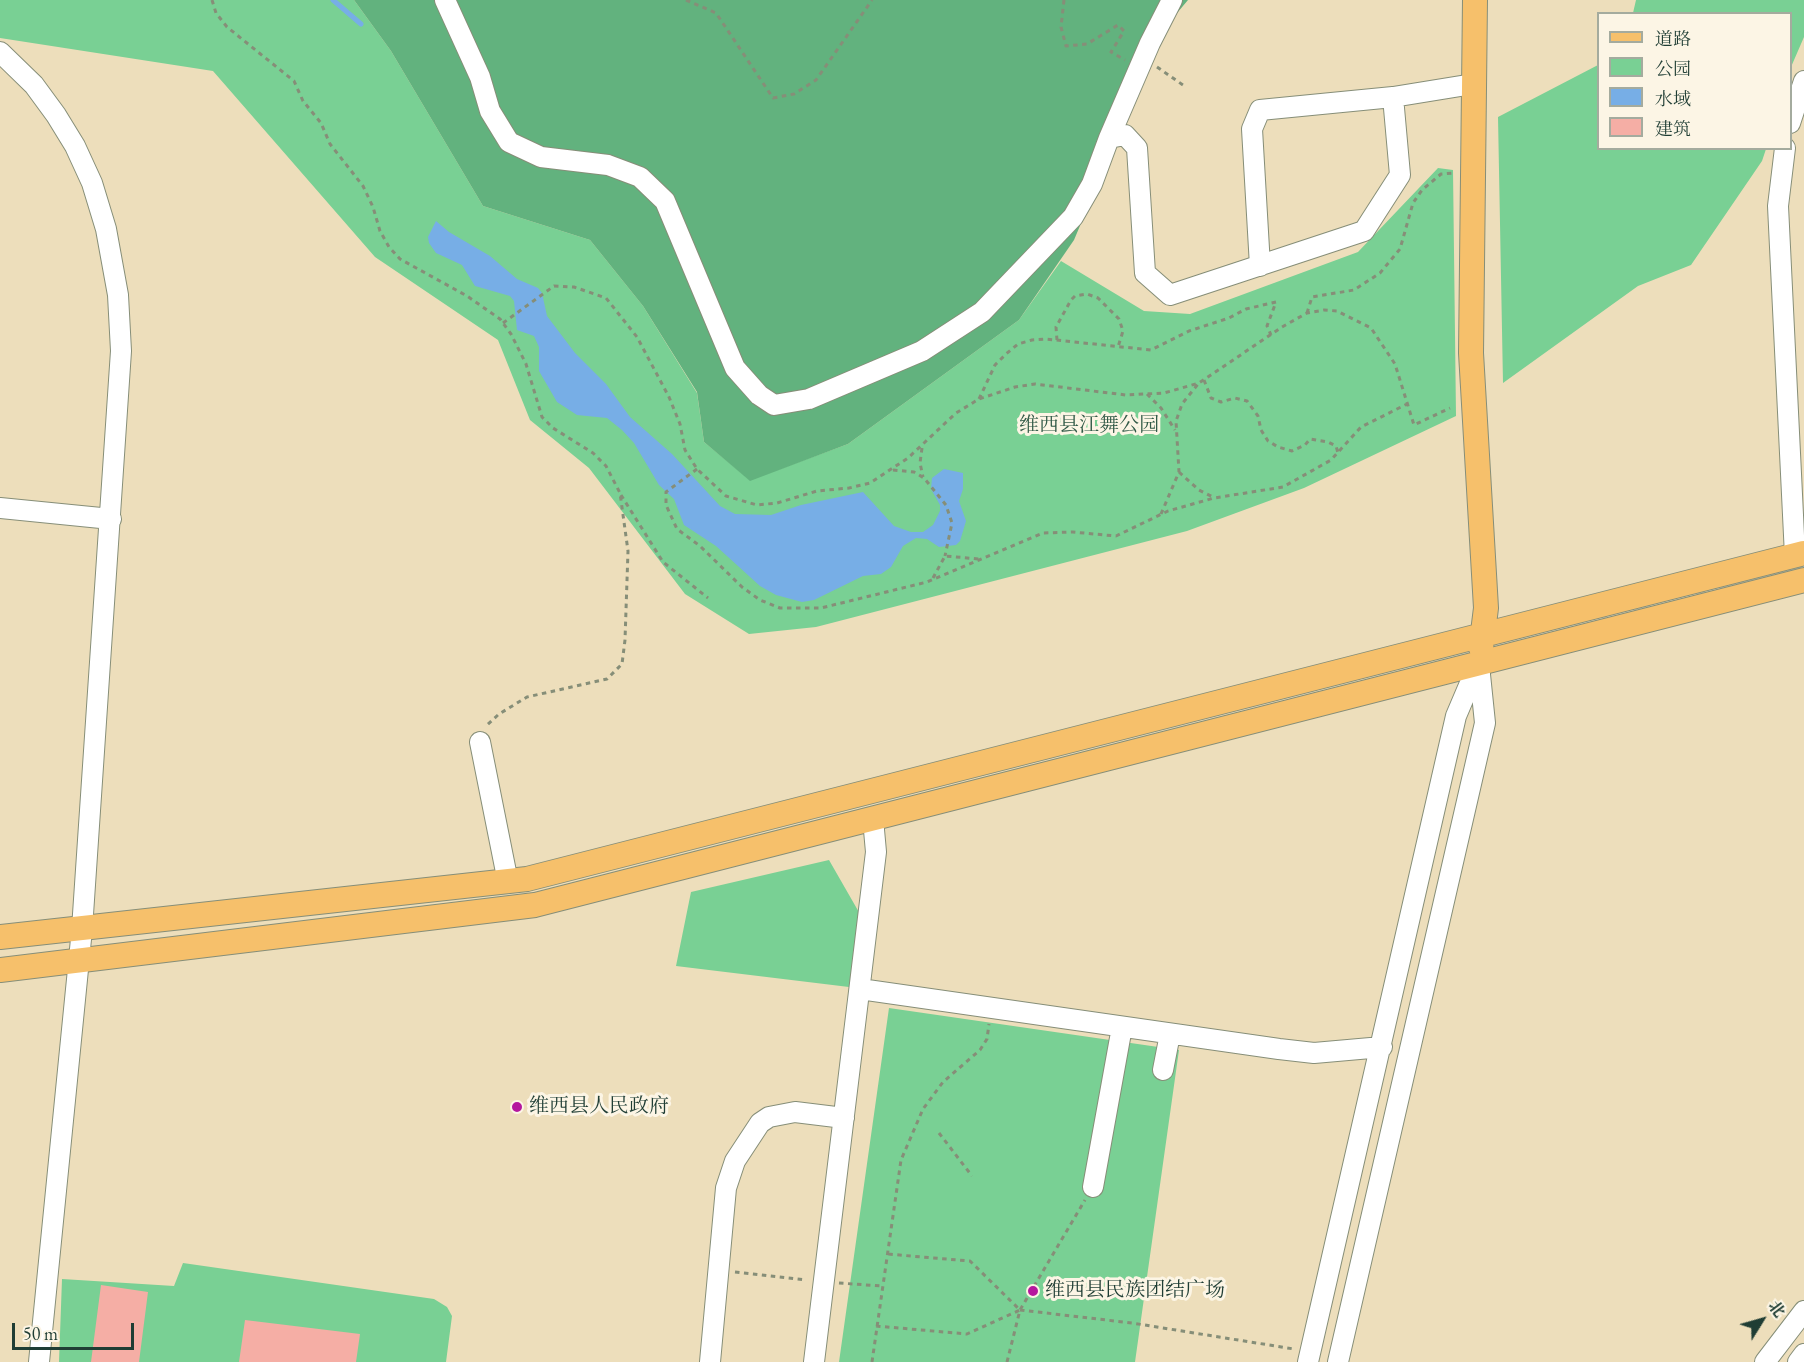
<!DOCTYPE html>
<meta charset="utf-8">
<style>
body{margin:0}
#map{position:relative;width:1804px;height:1362px;overflow:hidden;background:#eddebb;font-family:"EB Garamond","Noto Serif SC",serif}
canvas{display:block}
.legend{position:absolute;left:1597px;top:12px;width:195px;height:138px;box-sizing:border-box;background:#fcf5e5;border:2px solid #a4ab9e;margin:0;padding:8px 10px;list-style:none;font-size:18px;color:#1f3d34}
.legend li{display:flex;align-items:center;gap:12px;height:30px}
.legend b{width:30px;border:2px solid #a4ab9e}
.north{position:absolute;left:1732px;top:1290px;width:60px;height:60px;-webkit-text-stroke:4px #fcf5e5;paint-order:stroke;rotate:53deg;font-size:16px;font-weight:700;line-height:24px;text-align:center;color:#1f3d34}
.north::after{content:'';display:block;margin:auto;width:21px;height:27px;background:#1f3d34;clip-path:polygon(50% 0,100% 100%,50% 72%,0 100%)}
.scale{position:absolute;left:12px;top:1323px;width:122px;height:27px;box-sizing:border-box;border:3px solid #1f3d34;border-top:0;padding-left:8px;font-size:18px;line-height:21px;white-space:nowrap;color:#1f3d34;-webkit-text-stroke:4px #fcf5e5;paint-order:stroke}
</style>
<div id="map">
<canvas width="1804" height="1362"></canvas>
<ul class="legend">
<li><b style="height:8px;background:#f6c06b"></b>道路</li>
<li><b style="height:16px;background:#79d094"></b>公园</li>
<li><b style="height:16px;background:#77aee6"></b>水域</li>
<li><b style="height:16px;background:#f5aea5"></b>建筑</li>
</ul>
<div class="north">北</div>
<div class="scale">50 m</div>
</div>
<script>
const c = document.querySelector('canvas').getContext('2d');
c.lineJoin = 'round';
function fillPath(path, color) {
  c.fillStyle = color;
  c.fill(path, 'evenodd');
}
function poly(rows) {
  const path = new Path2D();
  for (const r of rows) {
    path.moveTo(r[0], r[1]);
    for (let i = 2; i < r.length; i += 2) path.lineTo(r[i], r[i + 1]);
  }
  return path;
}
function stroke(path, color, width, dash) {
  c.strokeStyle = color;
  c.lineWidth = width;
  c.lineCap = dash ? 'butt' : 'round';
  c.setLineDash(dash || []);
  c.stroke(path);
}
function label(font, color, halo, rows, align = 'center') {
  c.font = font + ' "EB Garamond","Noto Serif SC",serif';
  c.lineWidth = 6;
  c.setLineDash([]);
  c.textBaseline = 'middle';
  c.strokeStyle = halo;
  c.fillStyle = color;
  for (const [text, x, y, turn = 0] of rows) {
    c.save();
    c.translate(x, y);
    c.rotate((+turn || 0) * Math.PI / 180);
    c.textAlign = isNaN(turn) ? turn : align;
    if (halo) c.strokeText(text, 0, 0);
    c.fillText(text, 0, 0);
    c.restore();
  }
}
const green = poly([
 [0,0,354,0,391,51,483,206,590,240,643,306,697,393,704,442,750,480,848,444,1019,320,1061,261,1144,311,1190,314,1358,252,1438,168,1453,170,1456,416,1304,488,1187,531,816,627,749,634,685,594,589,468,530,420,498,340,375,257,213,71,0,38],
 [1636,0,1804,0,1804,37,1791,67,1790,14,1633,13],
 [1598,65,1598,148,1766,149,1762,161,1691,265,1638,286,1503,383,1498,117],
 [829,860,860,914,849,987,676,966,691,892],
 [889,1008,1179,1050,1135,1362,839,1362],
 [183,1263,434,1299,447,1307,452,1316,446,1362,59,1362,62,1279,174,1286]
]);
const forest = poly([
 [354,0,1188,0,1162,31,1074,240,1019,320,848,444,750,481,704,442,697,392,643,306,590,240,483,206,391,51]
]);
const water = poly([
 [436,221,449,232,490,256,517,279,538,288,542,293,547,316,575,353,606,384,630,417,672,454,720,506,735,514,771,515,801,505,863,492,894,526,911,532,923,532,933,525,940,511,940,505,931,489,932,478,944,469,963,473,963,489,959,501,966,521,960,541,956,545,939,547,927,539,916,538,903,546,891,567,881,574,863,576,814,600,802,602,776,595,760,586,716,546,684,525,674,499,659,485,634,443,622,430,607,418,577,415,557,402,539,371,539,347,534,336,517,330,514,301,510,296,475,286,462,265,436,253,429,243,428,237]
]);
const stream = poly([
 [333,0,361,24]
]);
const building = poly([
 [101,1285,148,1292,139,1362,91,1362],
 [245,1320,360,1334,356,1362,239,1362]
]);
const path = poly([
 [212,0,216,13,227,27,294,81,303,101,321,123,330,144,363,186,373,207,380,231,389,247,400,259,467,296,500,319,511,334,526,364,542,417,553,428,593,453,606,466,620,493,628,551,625,640,622,664,607,679,527,697,499,714,486,726],
 [686,0,716,13,773,98,794,94,816,80,872,0],
 [1064,0,1061,27,1066,46,1087,44,1118,25,1124,31,1111,52,1125,60],
 [1157,67,1183,85],
 [1307,313,1312,297,1354,290,1380,273,1400,249,1413,203,1422,190,1441,174,1453,173],
 [503,323,554,286,574,287,606,298,637,337,669,397,680,424,685,450,697,469,726,496,757,505,777,503,817,491,849,488,870,483,908,458,956,413,979,399,1015,387,1035,384,1126,395,1164,393,1199,383,1282,327,1307,313,1324,310,1337,311,1371,328,1395,364,1414,425,1450,408],
 [1057,340,1056,327,1071,300,1075,296,1087,294,1098,298,1119,319,1123,331,1118,347],
 [1204,380,1211,398,1221,402,1235,398,1247,401,1258,416,1261,430,1268,441,1278,447,1292,451,1305,445,1310,439,1328,442,1336,446,1338,453],
 [1147,394,1161,408,1175,430],
 [979,399,995,365,1006,354,1018,344,1032,340,1046,339,1151,350,1189,331,1229,318,1246,309,1276,302,1267,326,1271,335],
 [922,448,920,463,923,477],
 [697,469,666,492,666,505,677,529,700,546,742,587,760,600,780,608,821,608,927,582,1043,533,1073,532,1116,536,1168,511,1214,498,1283,487,1331,460,1361,427,1407,404],
 [893,470,914,472,924,478,946,505,952,523,945,556],
 [1179,472,1199,490,1213,497],
 [621,495,663,562,708,598],
 [1161,514,1179,472,1176,421,1182,404,1198,384],
 [933,578,945,556,979,559],
 [939,1133,972,1176],
 [735,1272,806,1280],
 [839,1283,882,1286],
 [1020,1310,1132,1323,1294,1349],
 [876,1326,967,1334,1020,1310,970,1261,887,1254],
 [872,1362,901,1160,923,1109,943,1082,980,1050,987,1039,989,1024],
 [1007,1362,1020,1310,1085,1200]
]);
const minor = poly([
 [445,0,480,77,490,111,509,142,541,157,608,165,640,177,665,201,735,368,759,395,774,405,809,399,922,351,982,312,1073,217,1092,184,1109,138,1125,135,1137,148,1145,273,1170,295,1364,231,1400,175,1393,97],
 [0,52,34,85,56,115,75,146,92,183,106,229,118,295,121,351,82,929,39,1362],
 [1790,123,1804,81],
 [1109,138,1150,43,1172,0],
 [1785,148,1778,206,1795,556],
 [1260,266,1252,129,1260,110,1393,97,1473,84],
 [0,508,111,519],
 [480,742,508,882],
 [860,989,1279,1049,1314,1053,1382,1047],
 [1163,1070,1170,1034],
 [1093,1187,1122,1027],
 [710,1362,726,1188,735,1161,760,1123,769,1117,795,1112,844,1118],
 [814,1362,876,852,873,819],
 [1308,1362,1456,716,1479,662],
 [1338,1362,1485,723,1479,665],
 [1765,1362,1804,1311],
 [1798,1362,1804,1354]
]);
const major = poly([
 [1475,0,1471,353,1486,608,1481,648],
 [0,937,527,879,1804,553],
 [0,970,535,905,1804,580]
]);
const markers = [
 [517,1107,6,"#b5179e"],
 [1033,1291,6,"#b5179e"]
];
const parkNames = [
 ["维西县江舞公园",1089,426]
];
const poiNames = [
 ["维西县人民政府",529,1107],
 ["维西县民族团结广场",1045,1291]
];
fillPath(green, '#79d094');
fillPath(forest, '#62b27e');
fillPath(water, '#77aee6');
stroke(stream, '#77aee6', 5);
fillPath(building, '#f5aea5');
stroke(minor, '#868e78', 22);
stroke(major, '#868e78', 26);
stroke(path, '#868e78', 3, [4.5, 4.5]);
stroke(minor, '#fff', 20);
stroke(major, '#f6c06b', 24);
for (const [x, y, r, color] of markers) {
  const dot = new Path2D();
  dot.arc(x, y, r, 0, 2 * Math.PI);
  c.fillStyle = color;
  c.fill(dot);
  stroke(dot, '#fcf5e5', 2);
}
label('20px', '#315a47', '#fcf5e5', parkNames);
label('20px', '#1f3d34', '#fcf5e5', poiNames, 'left');
</script>
